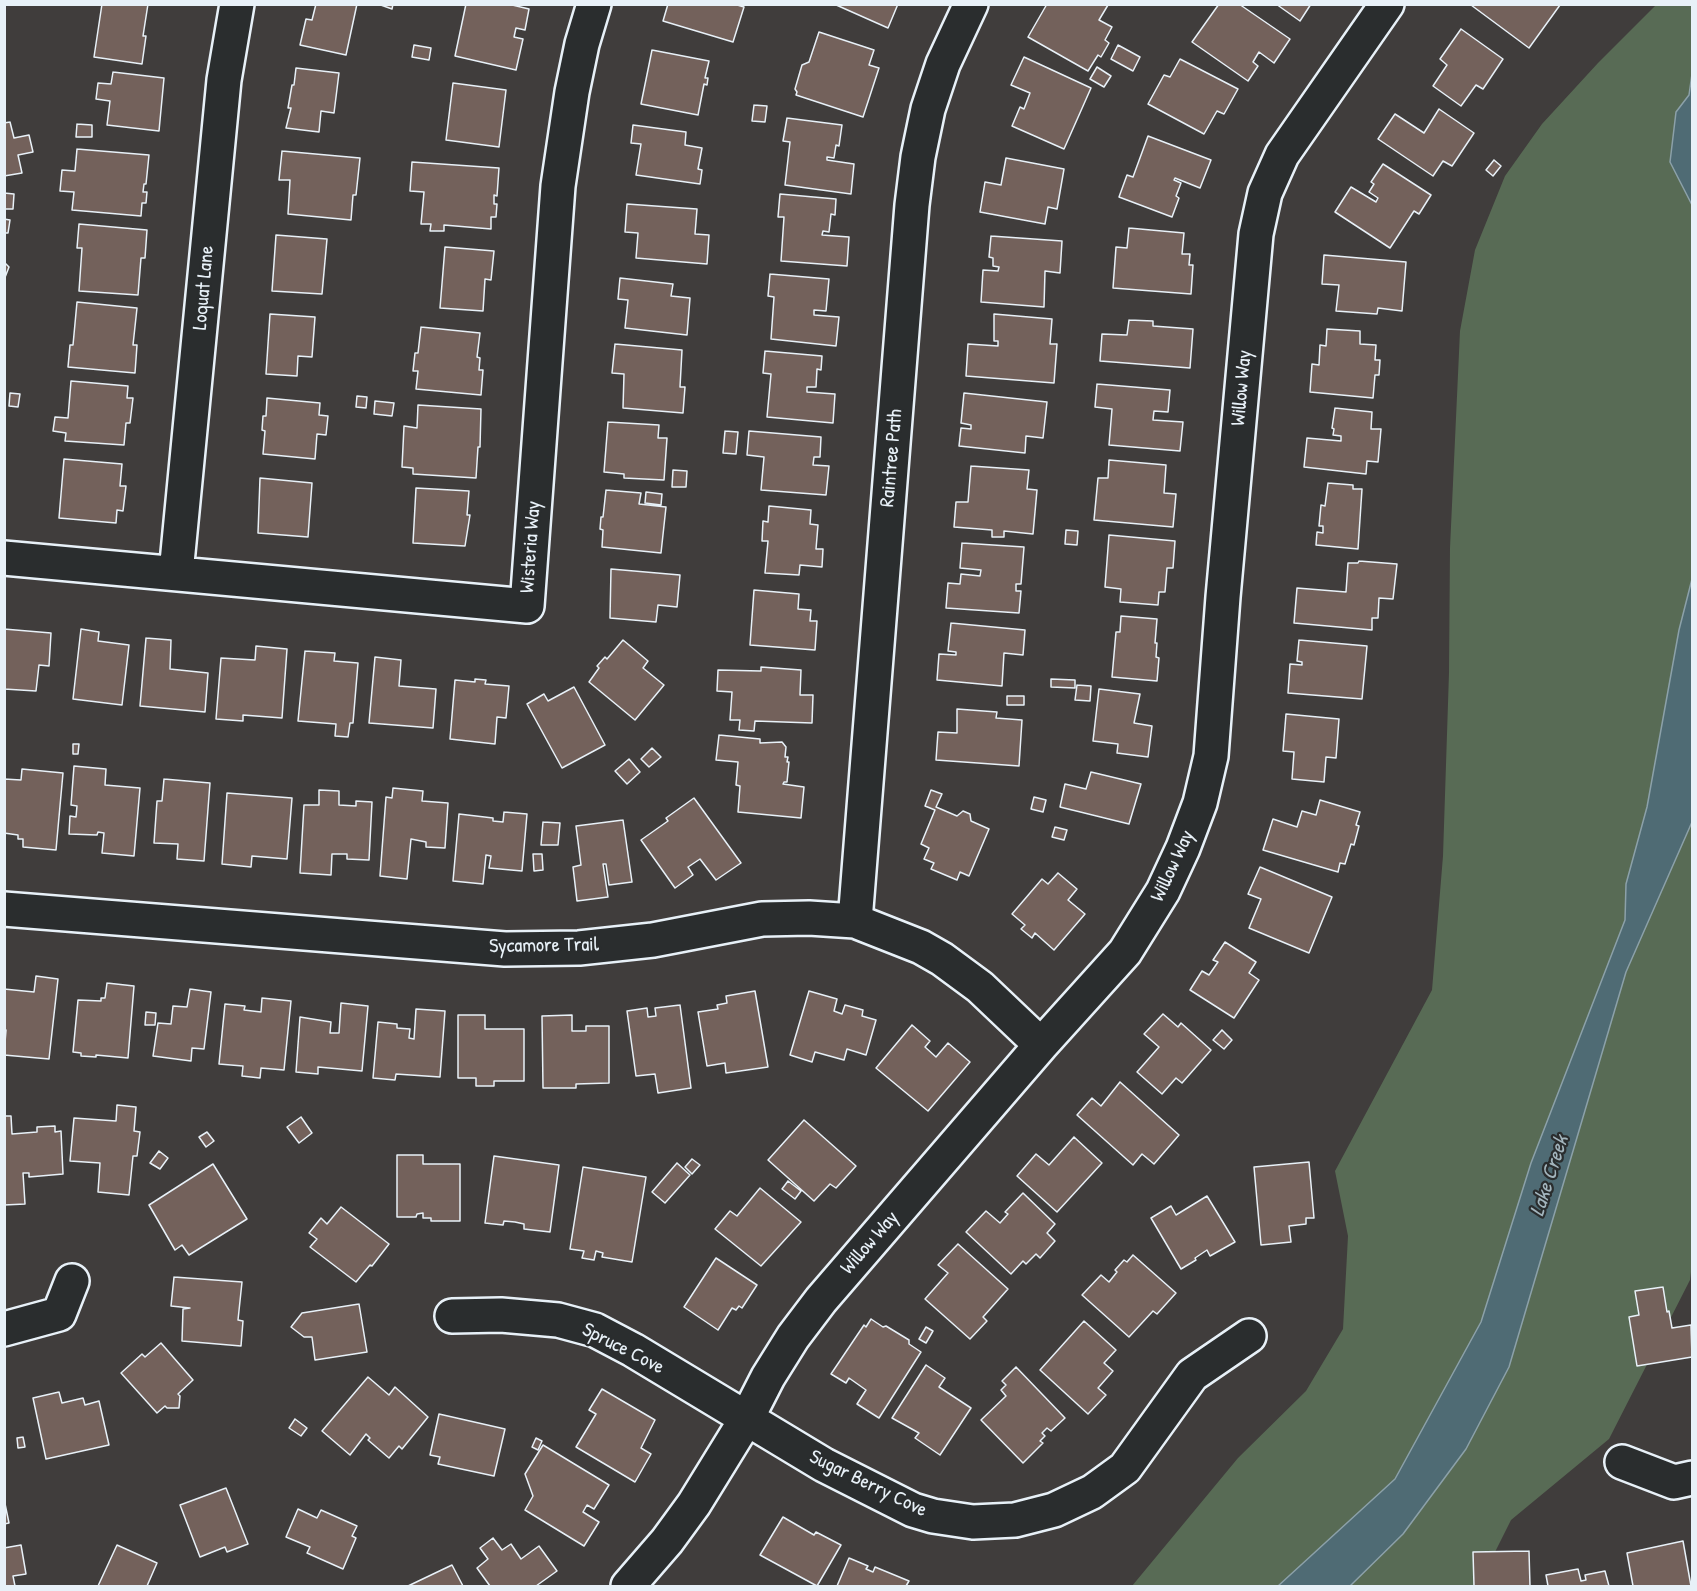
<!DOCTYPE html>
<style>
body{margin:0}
#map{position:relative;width:1697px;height:1591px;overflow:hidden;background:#403d3c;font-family:"Patrick Hand",sans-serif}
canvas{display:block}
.frame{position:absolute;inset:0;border:6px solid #e8f1f8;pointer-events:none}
</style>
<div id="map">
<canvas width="1697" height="1591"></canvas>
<div class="frame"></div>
</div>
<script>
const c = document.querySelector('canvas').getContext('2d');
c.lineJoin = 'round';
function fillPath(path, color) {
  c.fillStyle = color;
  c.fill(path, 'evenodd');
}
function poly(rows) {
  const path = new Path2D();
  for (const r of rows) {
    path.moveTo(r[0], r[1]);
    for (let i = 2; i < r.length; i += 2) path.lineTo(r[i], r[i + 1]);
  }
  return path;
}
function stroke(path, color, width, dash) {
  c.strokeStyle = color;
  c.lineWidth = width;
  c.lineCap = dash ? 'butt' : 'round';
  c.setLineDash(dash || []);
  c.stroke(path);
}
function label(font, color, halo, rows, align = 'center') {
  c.font = font + ' "Patrick Hand",sans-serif';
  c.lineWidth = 4.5;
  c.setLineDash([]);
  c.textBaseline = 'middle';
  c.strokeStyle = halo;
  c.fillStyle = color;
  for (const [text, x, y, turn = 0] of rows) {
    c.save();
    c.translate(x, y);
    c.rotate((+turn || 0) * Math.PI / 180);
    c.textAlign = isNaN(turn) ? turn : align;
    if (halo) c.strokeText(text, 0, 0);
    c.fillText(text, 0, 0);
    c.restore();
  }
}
const green = poly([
 [1657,4,1692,5,1692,1264,1690,1280,1609,1439,1511,1520,1478,1586,1132,1586,1238,1458,1306,1391,1343,1329,1348,1236,1335,1171,1432,990,1443,856,1449,673,1450,548,1460,331,1475,250,1505,176,1542,124,1598,63]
]);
const water = poly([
 [1692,74,1692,205,1670,162,1676,112,1689,95,1692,74],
 [1692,579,1692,822,1626,972,1509,1367,1466,1449,1403,1534,1350,1586,1278,1586,1395,1479,1481,1322,1531,1163,1625,920,1626,884,1647,807,1679,630,1692,579]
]);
const building = poly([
 [102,4,148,4,143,36,146,36,142,64,94,57,102,4],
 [316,4,357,4,346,55,300,45,306,19,312,20,316,4],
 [378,4,393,4,392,9,378,4],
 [466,4,508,4,529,9,525,30,516,28,514,37,523,39,516,70,455,56,466,4],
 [668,4,734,4,744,7,733,42,663,21,668,4],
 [834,4,898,4,888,28,834,4],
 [1047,4,1108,5,1099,20,1112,27,1105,40,1109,43,1101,57,1098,55,1088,71,1028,37,1047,4],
 [1219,4,1239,4,1290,39,1274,63,1259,52,1253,62,1258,66,1248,81,1192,42,1219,4],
 [1276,4,1311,4,1300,21,1276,4],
 [1559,4,1560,5,1529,48,1471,5,1559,4],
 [1461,29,1503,59,1483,89,1476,85,1461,106,1433,86,1447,65,1440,59,1461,29],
 [819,32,874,50,869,65,879,68,863,117,796,95,797,92,795,89,802,65,809,62,819,32],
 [414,45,431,48,429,60,412,57,414,45],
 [1118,45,1140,57,1133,71,1111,59,1118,45],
 [652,50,709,61,705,78,708,78,707,85,704,84,698,115,641,104,652,50],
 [1024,57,1091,88,1064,149,1012,126,1020,107,1024,109,1030,93,1011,85,1024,57],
 [1180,59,1238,89,1224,114,1217,111,1204,134,1148,104,1164,75,1170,77,1180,59],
 [1097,67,1111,76,1104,87,1090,79,1097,67],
 [296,68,339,73,334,113,321,111,319,132,286,128,291,108,288,108,292,85,294,85,296,68],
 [113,72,164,78,159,131,107,125,110,101,96,99,98,83,111,84,113,72],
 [453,83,506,90,499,147,446,140,453,83],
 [754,105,767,106,765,122,752,121,754,105],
 [1439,109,1474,133,1452,166,1443,161,1433,176,1378,139,1395,114,1424,133,1439,109],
 [787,118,842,125,839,146,836,145,834,158,827,157,827,160,854,164,851,194,785,185,790,142,783,141,787,118],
 [10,122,14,138,29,135,33,152,18,155,22,173,4,176,4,123,10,122],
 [77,124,92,125,92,137,76,137,77,124],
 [633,125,686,132,685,145,702,148,698,169,702,170,700,184,636,175,641,144,631,143,633,125],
 [1148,136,1211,160,1200,188,1175,178,1174,180,1181,183,1176,196,1179,198,1172,217,1119,197,1127,175,1133,177,1148,136],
 [77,149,149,155,146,184,144,184,143,192,147,192,146,203,142,203,141,216,72,210,74,192,60,191,62,170,75,171,77,149],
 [282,151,360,158,356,195,353,195,351,220,288,214,290,180,279,180,282,151],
 [1006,158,1064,169,1057,209,1048,207,1045,224,980,212,985,182,1001,185,1006,158],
 [1494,160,1501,166,1493,176,1486,170,1494,160],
 [412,162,499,168,497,196,494,195,494,204,497,204,496,217,491,217,491,229,444,225,444,231,430,231,431,224,421,224,424,192,410,191,412,162],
 [1383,164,1431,195,1419,214,1414,211,1390,248,1335,212,1351,187,1376,202,1378,198,1369,192,1374,184,1371,182,1383,164],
 [4,193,14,194,13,209,4,209,4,193],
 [780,194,836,199,835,215,831,214,829,232,823,231,822,235,849,237,847,266,781,261,784,217,778,217,780,194],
 [627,204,697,209,695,234,709,235,707,264,636,258,638,233,625,232,627,204],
 [4,219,10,220,8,233,4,233,4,219],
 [79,224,147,230,145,258,141,258,138,295,79,291,82,248,77,248,79,224],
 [1129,228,1184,233,1182,254,1190,254,1189,265,1193,265,1191,294,1113,288,1116,247,1127,248,1129,228],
 [276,235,327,239,322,294,272,291,276,235],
 [991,236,1062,241,1060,273,1045,271,1044,307,981,302,983,270,998,271,999,267,993,266,993,258,989,257,991,236],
 [445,247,494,251,491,280,485,279,483,311,440,308,445,247],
 [1324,255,1406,262,1402,311,1378,308,1377,314,1336,311,1339,285,1322,284,1324,255],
 [4,262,9,267,4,280,4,262],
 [770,274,829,279,826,311,814,310,814,315,839,317,836,346,771,339,774,297,768,296,770,274],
 [620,278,673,284,671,296,690,298,687,335,625,328,628,300,618,299,620,278],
 [77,302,137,308,133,345,137,345,135,373,68,367,70,345,73,345,77,302],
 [270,314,315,317,312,357,298,356,297,376,266,374,270,314],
 [994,314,1052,319,1050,344,1057,344,1054,383,966,376,968,344,998,346,998,341,994,341,994,314],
 [1129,320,1153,321,1153,326,1193,329,1190,368,1100,361,1102,334,1127,335,1129,320],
 [421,327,480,333,477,357,480,358,479,370,483,370,481,395,416,389,418,371,413,371,415,353,418,353,421,327],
 [1327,329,1360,331,1360,344,1376,345,1375,360,1380,360,1379,375,1375,375,1373,398,1310,392,1312,364,1319,365,1320,345,1326,346,1327,329],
 [615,344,682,350,680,387,685,387,683,413,623,408,624,374,612,373,615,344],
 [765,351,822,356,821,370,817,369,816,387,807,387,807,392,835,394,833,423,767,417,771,374,763,373,765,351],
 [71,381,128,386,127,398,133,398,130,423,126,423,124,445,65,441,66,433,53,431,55,417,68,418,71,381],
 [1097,384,1170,390,1168,412,1154,411,1153,420,1183,422,1180,451,1109,445,1112,409,1095,407,1097,384],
 [10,393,20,394,18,407,9,406,10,393],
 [964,393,1047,402,1043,438,1026,436,1025,453,959,446,961,428,971,429,971,425,961,423,964,393],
 [357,396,367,397,366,408,356,407,357,396],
 [267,398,320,403,319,415,328,416,326,435,317,434,315,459,263,454,265,431,262,430,263,416,266,416,267,398],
 [375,401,394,403,392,416,374,414,375,401],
 [418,405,481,409,480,447,478,447,476,478,413,474,413,468,402,467,404,426,417,428,418,405],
 [1335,408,1372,412,1371,429,1381,429,1378,462,1367,461,1366,474,1304,467,1307,438,1341,441,1341,436,1333,435,1334,429,1332,428,1335,408],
 [608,422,659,425,658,438,667,438,664,480,624,478,624,474,604,472,608,422],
 [725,431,738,432,736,454,723,453,725,431],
 [749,431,821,437,820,457,814,457,813,465,829,466,826,495,761,490,764,457,747,455,749,431],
 [64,459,122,464,120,486,126,486,123,511,117,510,116,523,59,518,64,459],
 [1109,460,1166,465,1164,493,1176,494,1173,527,1094,520,1098,478,1108,478,1109,460],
 [971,466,1029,470,1027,489,1037,490,1033,534,1004,531,1004,537,992,537,992,530,954,527,956,502,968,502,971,466],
 [673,470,687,471,686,487,672,487,673,470],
 [260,478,312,483,308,537,258,533,260,478],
 [1328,483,1353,485,1353,489,1362,489,1358,549,1316,545,1317,532,1323,533,1323,526,1319,526,1321,505,1325,506,1328,483],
 [416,488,469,491,467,515,470,515,465,546,413,543,416,488],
 [606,490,641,493,639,504,666,507,661,553,602,547,603,530,600,529,601,517,603,517,606,490],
 [646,492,662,494,661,505,645,503,646,492],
 [769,506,811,510,810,524,818,525,816,549,823,549,822,567,800,565,799,575,765,573,768,541,762,541,763,521,768,522,769,506],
 [1066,530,1078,531,1077,545,1065,544,1066,530],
 [1109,535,1175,541,1173,568,1167,568,1165,592,1159,592,1158,605,1120,602,1121,589,1105,587,1109,535],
 [962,543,1024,547,1021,584,1016,584,1016,591,1021,591,1019,613,946,608,948,583,960,584,961,574,980,576,981,570,960,568,962,543],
 [1359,561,1397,564,1393,599,1379,598,1378,618,1372,618,1372,630,1294,623,1297,588,1346,592,1348,563,1358,563,1359,561],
 [611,569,680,575,677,607,658,605,656,622,610,618,611,569],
 [754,590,799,594,798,609,811,610,810,621,817,621,815,650,750,645,754,590],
 [1121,616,1157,619,1155,643,1157,643,1156,657,1159,658,1157,681,1112,677,1116,632,1120,632,1121,616],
 [951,623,1025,630,1023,655,1004,653,1002,686,937,680,939,654,956,655,956,652,948,651,951,623],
 [4,629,51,633,49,666,39,665,36,691,4,689,4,629],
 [81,629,99,632,98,641,129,645,122,705,73,699,81,629],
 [146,638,171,640,170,669,208,673,205,712,140,706,146,638],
 [623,640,648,661,643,668,664,685,635,720,589,682,599,668,597,666,605,657,607,659,623,640],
 [1299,640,1367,646,1362,699,1288,693,1290,664,1302,665,1302,662,1297,661,1299,640],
 [256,646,287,649,282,718,243,715,243,721,216,719,221,658,255,660,256,646],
 [305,651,335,653,334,661,358,663,353,723,350,723,348,737,335,736,336,724,298,721,305,651],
 [375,657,401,660,399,686,436,689,433,728,369,723,375,657],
 [761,667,801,670,800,695,813,695,812,723,755,721,754,731,739,730,740,720,730,720,732,692,717,691,718,670,761,671,761,667],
 [475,679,486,680,485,684,509,686,506,718,497,717,495,744,450,739,455,680,475,682,475,679],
 [1051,679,1075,680,1075,688,1051,687,1051,679],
 [1077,685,1091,686,1090,701,1075,700,1077,685],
 [574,687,605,745,562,768,527,704,544,694,548,701,574,687],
 [1099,689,1140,694,1134,723,1152,726,1148,757,1117,753,1118,744,1093,741,1099,689],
 [1007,696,1024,696,1024,705,1007,705,1007,696],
 [957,709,997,712,996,718,1022,720,1019,766,936,760,938,732,957,733,957,709],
 [1286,714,1339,719,1336,758,1326,757,1324,782,1292,779,1294,752,1283,751,1286,714],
 [719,735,760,739,760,743,782,742,786,747,785,757,788,757,787,762,789,762,787,782,784,782,783,784,804,787,801,818,738,812,740,786,736,785,738,762,716,760,719,735],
 [73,744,79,744,78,754,73,754,73,744],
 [652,748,661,757,649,767,641,759,652,748],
 [629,759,640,772,627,784,615,771,629,759],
 [74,766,106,769,105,785,140,788,134,856,102,853,104,833,98,832,97,835,69,834,70,816,76,817,77,806,71,805,74,766],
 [22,769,63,773,56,850,23,847,23,839,18,839,18,835,4,833,4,779,21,780,22,769],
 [1091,772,1141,784,1129,824,1060,807,1065,784,1086,789,1091,772],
 [164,779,210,783,204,861,177,859,178,844,154,843,157,801,162,801,164,779],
 [393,788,423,791,422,801,448,803,445,848,426,847,426,842,411,839,407,879,380,876,386,797,392,798,393,788],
 [319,790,339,791,339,805,356,806,356,801,372,802,369,860,347,859,347,854,332,854,331,875,300,873,304,805,319,805,319,790],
 [931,790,942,794,936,807,957,816,963,811,970,814,971,821,989,829,969,876,960,872,957,880,931,869,934,863,924,859,929,848,921,844,935,810,925,806,931,790],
 [227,793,292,798,287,859,252,856,251,867,222,864,227,793],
 [1034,797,1046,800,1043,812,1031,809,1034,797],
 [694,798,741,863,716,880,700,859,688,867,693,875,675,888,641,840,668,821,666,818,694,798],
 [1320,800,1360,812,1356,825,1359,826,1354,845,1351,844,1345,864,1340,863,1338,872,1263,850,1273,819,1297,827,1302,811,1316,815,1320,800],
 [504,812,527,814,522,871,489,868,491,856,486,855,483,884,453,881,459,814,493,818,493,821,503,822,504,812],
 [623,820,632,882,609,885,606,864,603,864,608,897,577,901,573,867,581,865,576,826,623,820],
 [543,822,560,823,558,845,541,845,543,822],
 [1055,827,1067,830,1064,840,1052,837,1055,827],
 [533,854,542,854,543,870,534,871,533,854],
 [1260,867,1332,897,1309,953,1249,928,1261,899,1248,894,1260,867],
 [1058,873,1077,889,1068,900,1085,914,1054,950,1035,933,1032,938,1021,929,1025,925,1012,914,1042,879,1048,884,1058,873],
 [1225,942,1256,962,1249,973,1259,980,1234,1018,1190,990,1202,971,1209,975,1218,962,1213,960,1225,942],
 [36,976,58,979,49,1059,4,1055,6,1030,4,1030,4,989,34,992,36,976],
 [107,983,134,986,128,1058,96,1055,96,1057,81,1056,81,1053,73,1052,78,1000,101,1001,101,998,105,998,107,983],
 [190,989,211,992,204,1049,192,1048,191,1061,153,1056,158,1023,171,1024,173,1006,187,1007,190,989],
 [755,991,768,1067,726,1073,725,1063,707,1066,698,1012,718,1009,717,1005,727,1003,726,996,755,991],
 [809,991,837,999,834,1011,842,1014,845,1005,863,1010,862,1016,876,1020,866,1055,847,1049,844,1060,815,1052,812,1062,790,1055,809,991],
 [262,998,291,1001,284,1070,261,1068,260,1078,242,1076,243,1066,219,1064,225,1004,245,1006,244,1010,261,1012,262,998],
 [341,1003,368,1006,362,1071,318,1067,318,1074,296,1072,300,1017,331,1022,330,1033,339,1033,341,1003],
 [680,1005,691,1088,658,1093,655,1074,636,1076,627,1011,647,1008,648,1017,656,1016,655,1008,680,1005],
 [416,1009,445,1011,440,1077,396,1074,395,1080,373,1078,378,1022,397,1024,397,1028,410,1029,409,1038,414,1039,416,1009],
 [146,1012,156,1013,155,1025,145,1025,146,1012],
 [1163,1014,1178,1027,1181,1023,1211,1050,1182,1083,1176,1078,1162,1094,1137,1072,1159,1047,1144,1034,1163,1014],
 [458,1015,485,1015,485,1029,524,1029,524,1081,494,1081,494,1086,476,1086,476,1078,458,1078,458,1015],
 [572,1015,572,1031,586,1031,586,1026,609,1026,609,1083,576,1084,576,1088,543,1088,542,1016,572,1015],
 [912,1025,930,1041,925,1047,936,1057,948,1043,970,1062,928,1111,876,1068,912,1025],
 [1222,1030,1232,1040,1224,1049,1213,1040,1222,1030],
 [1120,1082,1179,1135,1154,1164,1142,1154,1133,1165,1077,1115,1092,1098,1101,1106,1120,1082],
 [117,1105,136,1107,134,1131,140,1132,137,1156,133,1156,129,1195,98,1192,100,1163,70,1161,74,1118,116,1121,117,1105],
 [4,1116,11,1116,12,1134,37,1132,37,1127,55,1126,55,1132,61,1131,63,1174,29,1177,29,1173,23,1173,25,1204,4,1205,4,1116],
 [301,1117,312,1133,299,1143,287,1127,301,1117],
 [804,1120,856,1166,836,1188,830,1184,814,1201,768,1160,804,1120],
 [207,1132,214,1141,206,1147,199,1137,207,1132],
 [1074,1137,1102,1163,1057,1212,1017,1176,1036,1154,1049,1165,1074,1137],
 [159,1151,168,1158,160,1169,150,1163,159,1151],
 [397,1155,423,1155,423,1164,460,1164,460,1221,431,1221,431,1218,423,1218,423,1213,417,1214,416,1217,397,1217,397,1155],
 [494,1156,559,1165,550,1232,524,1229,524,1224,515,1222,504,1221,503,1225,485,1223,494,1156],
 [692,1159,700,1165,692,1174,685,1167,692,1159],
 [1309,1162,1314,1218,1306,1218,1306,1224,1289,1226,1291,1242,1261,1245,1254,1167,1309,1162],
 [677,1163,690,1175,665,1203,652,1192,677,1163],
 [213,1164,247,1219,189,1255,182,1245,175,1250,149,1205,213,1164],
 [583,1167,646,1177,632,1262,602,1257,603,1253,596,1251,594,1260,582,1258,584,1251,570,1249,583,1167],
 [788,1181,801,1191,795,1199,782,1189,788,1181],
 [760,1188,801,1222,761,1266,715,1229,730,1211,737,1216,760,1188],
 [1023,1193,1055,1224,1047,1233,1055,1241,1040,1258,1036,1254,1026,1264,1023,1261,1011,1274,966,1232,986,1211,1000,1223,1008,1214,1005,1212,1023,1193],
 [1207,1196,1235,1242,1210,1256,1207,1250,1195,1258,1196,1260,1181,1269,1151,1218,1171,1206,1176,1215,1207,1196],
 [341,1207,389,1244,372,1266,370,1265,356,1282,310,1247,317,1239,309,1233,321,1218,327,1224,341,1207],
 [958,1244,1008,1289,983,1317,987,1321,970,1339,925,1299,948,1273,938,1265,958,1244],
 [1133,1255,1176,1293,1157,1314,1153,1311,1129,1337,1082,1295,1101,1275,1109,1282,1117,1272,1115,1270,1124,1260,1127,1262,1133,1255],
 [716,1258,757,1285,742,1308,739,1306,736,1310,732,1308,718,1330,684,1307,716,1258],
 [174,1277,242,1282,238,1320,243,1321,241,1346,182,1341,183,1309,190,1308,171,1306,174,1277],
 [1663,1287,1667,1312,1669,1311,1672,1328,1691,1325,1692,1357,1637,1366,1629,1317,1639,1315,1635,1291,1663,1287],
 [359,1304,367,1352,315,1360,312,1337,304,1337,291,1327,302,1313,359,1304],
 [871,1319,883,1327,886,1326,909,1340,909,1344,921,1352,879,1418,857,1404,866,1390,849,1378,846,1383,831,1374,864,1325,866,1327,871,1319],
 [1084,1321,1116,1350,1104,1363,1113,1371,1098,1388,1106,1395,1088,1414,1040,1370,1084,1321],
 [926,1327,933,1331,926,1343,919,1339,926,1327],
 [161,1343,193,1380,178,1394,180,1396,179,1408,167,1408,165,1406,157,1413,121,1373,142,1354,145,1357,161,1343],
 [926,1365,945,1378,939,1387,971,1408,940,1455,915,1438,919,1433,892,1418,926,1365],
 [1016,1367,1065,1418,1051,1431,1047,1428,1042,1433,1045,1436,1040,1441,1043,1443,1023,1463,981,1420,1006,1396,1001,1390,1006,1385,1002,1381,1016,1367],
 [368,1377,389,1395,395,1387,428,1417,402,1449,399,1446,389,1458,368,1440,370,1438,366,1434,350,1455,322,1431,368,1377],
 [602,1389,655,1420,641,1448,651,1454,635,1482,576,1447,596,1414,589,1410,602,1389],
 [59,1392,62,1403,83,1398,85,1405,99,1401,109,1445,46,1459,33,1398,59,1392],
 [439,1414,505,1429,494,1476,438,1464,440,1457,430,1455,439,1414],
 [295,1419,307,1428,301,1436,289,1428,295,1419],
 [23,1437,25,1447,18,1448,17,1438,23,1437],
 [536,1438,542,1441,538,1450,532,1447,536,1438],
 [543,1445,609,1485,594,1509,587,1505,583,1512,599,1522,584,1546,525,1510,533,1496,525,1474,543,1445],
 [226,1488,248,1544,227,1552,225,1547,200,1557,180,1505,226,1488],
 [4,1499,9,1523,4,1524,4,1499],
 [298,1509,317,1518,321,1510,357,1526,352,1536,356,1538,343,1569,307,1553,310,1547,286,1537,298,1509],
 [783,1517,814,1535,816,1532,841,1545,817,1586,760,1555,783,1517],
 [493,1538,502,1550,511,1544,521,1559,539,1546,557,1571,536,1586,490,1586,477,1568,488,1559,480,1548,493,1538],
 [1683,1541,1691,1586,1633,1586,1627,1553,1683,1541],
 [21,1545,26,1574,13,1576,15,1586,4,1586,4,1548,21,1545],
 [117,1545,157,1563,147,1586,98,1586,117,1545],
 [1529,1551,1530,1586,1474,1586,1473,1552,1529,1551],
 [849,1558,868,1566,866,1569,873,1572,875,1567,909,1581,906,1586,837,1586,849,1558],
 [452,1565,463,1586,408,1586,452,1565],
 [1578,1569,1581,1581,1586,1580,1585,1575,1605,1571,1609,1586,1548,1586,1546,1575,1578,1569]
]);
const minor = poly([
 [4,558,527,606,558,186,572,92,582,44,594,4],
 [176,573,224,80,237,4],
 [4,909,505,949,579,948,653,940,762,919,809,918,855,921,921,947,942,959,980,987,1041,1045],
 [855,921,912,205,918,157,928,109,943,64,971,4],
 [452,1316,501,1315,558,1320,595,1330,633,1350,824,1465,913,1510,933,1516,973,1522,1015,1520,1054,1510,1092,1492,1125,1468,1192,1375,1249,1336],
 [4,1329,59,1314,72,1281],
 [1622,1462,1674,1482,1692,1478],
 [628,1586,667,1541,694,1504,747,1418,768,1377,793,1337,821,1300,1041,1045,1125,952,1163,891,1183,848,1200,803,1211,756,1223,597,1256,234,1265,193,1282,155,1387,4]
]);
const streetNames = [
 ["Loquat Lane",204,288,-85],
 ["Willow Way",1242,388,-85],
 ["Raintree Path",892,458,-85],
 ["Wisteria Way",531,547,-86],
 ["Willow Way",1173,866,-65],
 ["Sycamore Trail",544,946,-1],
 ["Willow Way",870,1243,-49],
 ["Spruce Cove",623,1349,27],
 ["Sugar Berry Cove",868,1484,26]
];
const waterNames = [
 ["Lake Creek",1550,1176,-72]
];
fillPath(green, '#586b55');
fillPath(water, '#4f6b74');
stroke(water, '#8ca1a9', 1.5);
fillPath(building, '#73615b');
stroke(building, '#e8f1f8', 1.5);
stroke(minor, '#e8f1f8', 38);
stroke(minor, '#2a2d2e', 33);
label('20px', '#e8f1f8', '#2a2d2e', streetNames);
label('italic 21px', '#a3b5bd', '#2a2d2e', waterNames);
</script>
